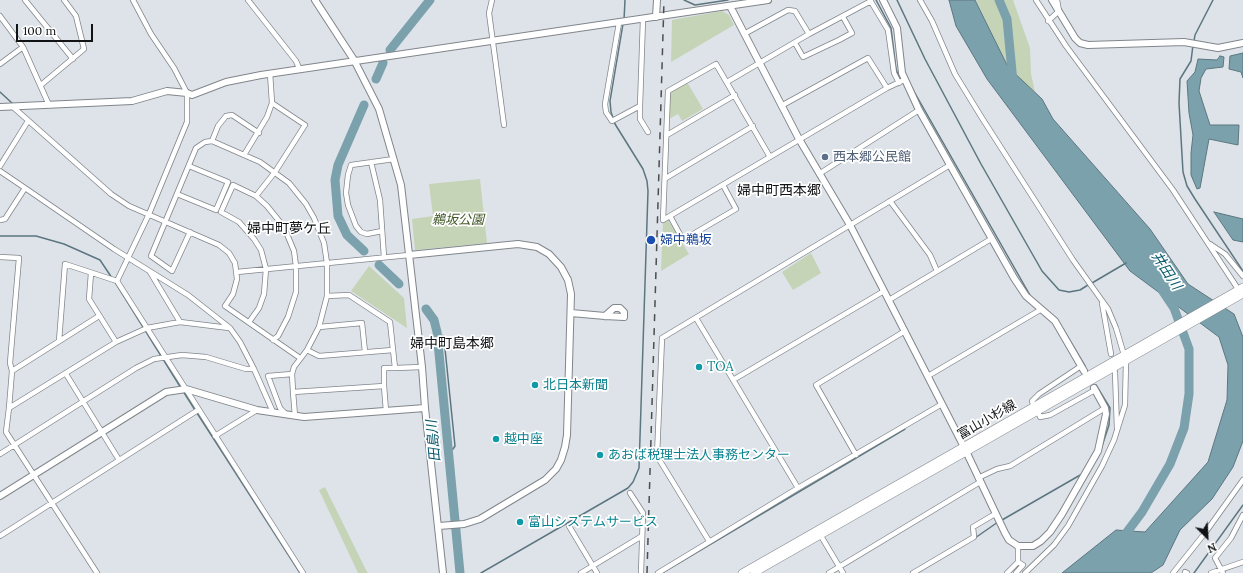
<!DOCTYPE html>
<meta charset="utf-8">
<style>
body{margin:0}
#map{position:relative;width:1243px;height:573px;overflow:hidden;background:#dee3e9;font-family:Lora,serif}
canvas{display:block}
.north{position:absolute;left:1187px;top:517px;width:40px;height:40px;-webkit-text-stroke:3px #fff;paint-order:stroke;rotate:156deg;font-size:11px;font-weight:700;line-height:16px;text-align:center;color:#121315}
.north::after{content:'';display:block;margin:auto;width:14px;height:18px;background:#121315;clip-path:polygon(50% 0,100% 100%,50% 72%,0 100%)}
.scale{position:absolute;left:16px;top:24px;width:77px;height:18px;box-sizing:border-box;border:2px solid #121315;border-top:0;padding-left:5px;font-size:12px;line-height:14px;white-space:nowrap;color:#121315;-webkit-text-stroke:3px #fff;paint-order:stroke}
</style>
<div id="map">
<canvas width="1243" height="573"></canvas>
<div class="north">N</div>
<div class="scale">100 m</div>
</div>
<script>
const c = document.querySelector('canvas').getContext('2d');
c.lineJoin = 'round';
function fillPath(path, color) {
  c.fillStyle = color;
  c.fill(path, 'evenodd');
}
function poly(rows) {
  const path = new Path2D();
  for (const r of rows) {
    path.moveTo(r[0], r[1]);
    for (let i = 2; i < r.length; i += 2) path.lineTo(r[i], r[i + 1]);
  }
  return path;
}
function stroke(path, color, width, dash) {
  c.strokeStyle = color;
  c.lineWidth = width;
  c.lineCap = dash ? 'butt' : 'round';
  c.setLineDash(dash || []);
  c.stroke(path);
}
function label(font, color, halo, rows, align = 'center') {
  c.font = font + ' Lora,"Noto Sans JP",serif';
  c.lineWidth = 3.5;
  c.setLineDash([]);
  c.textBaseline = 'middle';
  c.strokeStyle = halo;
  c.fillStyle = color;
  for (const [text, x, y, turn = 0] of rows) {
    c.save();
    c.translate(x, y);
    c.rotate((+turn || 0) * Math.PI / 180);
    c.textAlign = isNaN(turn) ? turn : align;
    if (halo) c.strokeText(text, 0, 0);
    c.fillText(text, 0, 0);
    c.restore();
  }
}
const green = poly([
 [976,0,1013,0,1030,48,1031,74,1035,92,1008,67],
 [722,11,729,15,734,25,671,62,672,20],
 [687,82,703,109,682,121,678,114,669,119,670,95,672,91],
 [480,179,487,243,415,250,412,219,433,216,429,184],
 [668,220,689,254,661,271,663,223],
 [811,253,821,273,793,290,782,272],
 [369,266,404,298,407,328,351,291],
 [325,487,366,570,368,573,358,573,319,490]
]);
const water = poly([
 [949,0,975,0,1008,67,1042,99,1053,119,1150,229,1188,284,1234,314,1243,337,1243,441,1233,467,1212,499,1180,530,1163,565,1151,573,1062,573,1116,530,1145,532,1208,462,1227,400,1228,365,1219,337,1130,271,987,79,956,26,949,0],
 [1243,53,1243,78,1241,72,1229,69,1230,56,1243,53],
 [1220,56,1224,57,1223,67,1206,69,1201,78,1199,91,1210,125,1239,125,1238,145,1209,139,1200,188,1197,189,1191,175,1191,153,1193,135,1189,113,1187,81,1195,72,1198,59,1217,60,1220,56],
 [1214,212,1243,219,1243,242,1233,240,1214,212]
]);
const stream = poly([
 [684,0,695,5,728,0],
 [876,0,891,28,896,69,899,78,902,80],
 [897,0,925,59,981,164,1042,271,1059,290,1069,292,1080,290,1088,285],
 [624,20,625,0],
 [1194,41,1195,35,1213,0],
 [1193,45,1191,61,1180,79,1179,103,1183,172,1187,186,1195,199,1243,271],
 [912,88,1031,297],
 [0,92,12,103],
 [0,236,36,236,64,244,100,260,112,278],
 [115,282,181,388],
 [1092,283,1126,263],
 [1063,329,1085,366],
 [438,334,444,336,444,339,455,446,453,449,449,450],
 [1096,385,1110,408,1109,425,1102,446],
 [183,391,195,410],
 [197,413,300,573],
 [1002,520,1082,474],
 [975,538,998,522],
 [481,573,628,488,633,482,639,468,648,191,647,181,643,169,615,124,611,112,610,101,623,24],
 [662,573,905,429],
 [1194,573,1243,505]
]);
const river = poly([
 [999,0,1007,19,1013,82],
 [390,50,430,0],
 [376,79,383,63],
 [364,251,347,235,338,216,335,180,338,165,364,105],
 [379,265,399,284],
 [426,309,434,320,437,332,460,573],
 [1121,540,1142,512,1170,464,1184,428,1189,394,1189,349,1174,308,1160,287]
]);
const street = poly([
 [25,0,73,59],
 [248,0,296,61,299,68],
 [492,0,489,13,504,125],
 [870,0,888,30,894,73,899,83],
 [920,0,932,21,955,74,982,118,1073,260,1108,309,1116,328,1124,355],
 [1036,0,1066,46,1173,190,1238,289],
 [0,16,23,47,49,105],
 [643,19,640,106,640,119,648,132],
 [1048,21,1059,11,1057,0],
 [619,23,605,104,606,112,612,121,640,106],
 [744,34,788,10,795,11,809,34],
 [795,43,803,57,839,40,852,33,843,17],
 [0,64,23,47],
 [727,82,809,34,871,1],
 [41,85,84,49,76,16,64,0],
 [887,88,904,80],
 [13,107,111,194,129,206,219,245,229,253,235,263,237,279,233,294,225,306,300,358],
 [667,135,735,95],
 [212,141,218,126,226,116,232,115,259,133],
 [244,155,267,117,272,103,270,73],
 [371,162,380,200,384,257],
 [0,166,28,121],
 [0,171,25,188],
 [819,174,919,110],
 [666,178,753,126],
 [177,194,216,210,228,182,189,166],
 [256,196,275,172,305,125,272,103],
 [890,201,930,255,937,271],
 [670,216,683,240,736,209,723,185],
 [0,220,5,219,25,188,114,249,188,295,230,328,240,342,254,369,273,412],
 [663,220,887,88,868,58,781,106],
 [663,220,668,91,716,64,770,157],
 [382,231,367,234,361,232,356,226,348,205,346,193,348,175,351,165,394,159],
 [190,232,172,271,151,256,196,148,205,142,212,141,260,162,289,183,306,204,314,218,324,243,327,263,327,296,319,327,307,350,294,367,292,374],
 [1210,244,1225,254,1243,276],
 [0,257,19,258,10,363,12,371,9,408,6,432,97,573],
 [150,272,180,322],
 [237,272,409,255],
 [91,273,89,299,116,342],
 [117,281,149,214,187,122,187,93,174,68,151,34,133,0],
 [327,296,349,295,390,322,395,368,422,367],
 [889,300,991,239],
 [1102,303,1111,354],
 [696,318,798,488],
 [249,322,259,308,264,294,266,269,261,250,254,239,239,222,221,212,233,185,256,196,267,206,284,227,294,251,296,266,296,292,288,317,278,336,273,340],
 [319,327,362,323,365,352],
 [59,341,65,264,117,281,303,573],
 [307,350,319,356,393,350],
 [12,371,99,316],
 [1115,372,1117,429],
 [66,374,119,460],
 [928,376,1040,310],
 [733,380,884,291],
 [384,386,384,368,395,368],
 [293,392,295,416],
 [1034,407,1032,401,1039,394,1081,366],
 [9,408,116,342,147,328,180,322,229,328],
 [1038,412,1040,417,1050,415,1095,390],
 [286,414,280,408,268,376,292,374,293,392,384,386,386,411],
 [215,436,257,410],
 [0,454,136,368,154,359,182,355,206,357,246,369,254,369],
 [856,455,816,385,905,331],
 [978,478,997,469,1010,466,1105,408],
 [630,493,643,513,641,573],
 [569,526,597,573],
 [0,536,198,410],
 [821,536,843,573],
 [709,541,657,456,662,338,950,165],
 [1185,572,1187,573],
 [581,573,642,536],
 [658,573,798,488,942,404],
 [829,573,980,482],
 [913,573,974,537,973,527,995,514],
 [1007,573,1018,562],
 [1016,573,1023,565,1018,562,1018,546],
 [1025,573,1054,545,1068,526,1102,466,1114,440,1125,405,1126,361],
 [1173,573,1205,533,1243,480],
 [1211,573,1243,562],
 [1223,573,1215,558,1231,538,1243,515]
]);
const secondary = poly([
 [315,0,354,60,379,109,401,185,422,367,425,408,443,573],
 [883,0,897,28,902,73,919,110,1014,278,1026,296,1055,321,1084,371],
 [1052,0,1075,38,1080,43,1088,45,1184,42,1218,48,1243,43],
 [730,6,799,139,850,225,884,291,964,447,1005,533,1009,540,1018,546,1033,546,1041,541,1050,532,1062,514,1098,451,1106,414,1105,408,1094,388],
 [656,17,657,0],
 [0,107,132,101,167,91,187,93,192,95,226,82,261,75,768,0],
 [409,255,518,244,537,247,549,254,561,267,568,280,571,294,567,435,565,447,561,460,556,469,545,480,480,519,464,524,439,526],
 [571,313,605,316,624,317,624,312,620,308,614,308,605,316],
 [0,496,166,392,186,389,257,410,304,417,425,408]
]);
const primary = poly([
 [742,573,1243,287],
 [754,573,1243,294]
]);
const rail = poly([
 [647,573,664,0]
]);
const markers = [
 [825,157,4,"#5c6f8a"],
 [651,240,5,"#1a4fb4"],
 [699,367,4,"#0f9aa8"],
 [535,385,4,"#0f9aa8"],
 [496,439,4,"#0f9aa8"],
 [600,455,4,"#0f9aa8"],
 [520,522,4,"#0f9aa8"]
];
const serviceNames = [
 ["西本郷公民館",833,157]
];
const parkNames = [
 ["鵜坂公園",458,220]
];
const transitNames = [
 ["婦中鵜坂",660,240]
];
const cultureNames = [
 ["TOA",707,367],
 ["北日本新聞",543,385],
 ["越中座",504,439],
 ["あおば税理士法人事務センター",608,455],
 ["富山システムサービス",528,522]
];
const streetNames = [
 ["富山小杉線",987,420,-30]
];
const neighbourhoodNames = [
 ["婦中町西本郷",779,191],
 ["婦中町夢ケ丘",289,229],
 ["婦中町島本郷",452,344]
];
const waterNames = [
 ["井田川",1166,271,57],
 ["田島川",434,441,-95]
];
fillPath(green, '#c5d4b6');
fillPath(water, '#7ba1ad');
stroke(water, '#5c767f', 1);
stroke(stream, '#5c767f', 1.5);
stroke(river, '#7ba1ad', 9);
stroke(street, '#81868b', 6);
stroke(secondary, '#81868b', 8);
stroke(primary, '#81868b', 8);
stroke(street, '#fff', 4.5);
stroke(secondary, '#fff', 6);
stroke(primary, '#fff', 7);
stroke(rail, '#4c4e51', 1.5, [7, 7]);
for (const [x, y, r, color] of markers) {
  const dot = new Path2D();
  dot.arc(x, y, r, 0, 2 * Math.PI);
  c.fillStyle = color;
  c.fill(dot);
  stroke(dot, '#fff', 1.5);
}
label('13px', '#4e5e75', '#fff', serviceNames, 'left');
label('italic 13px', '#435829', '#fff', parkNames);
label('13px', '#164399', '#fff', transitNames, 'left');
label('13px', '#0d838f', '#fff', cultureNames, 'left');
label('13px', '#121315', '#fff', streetNames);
label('14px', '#121315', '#fff', neighbourhoodNames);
label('italic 14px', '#085a6c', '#fff', waterNames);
</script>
